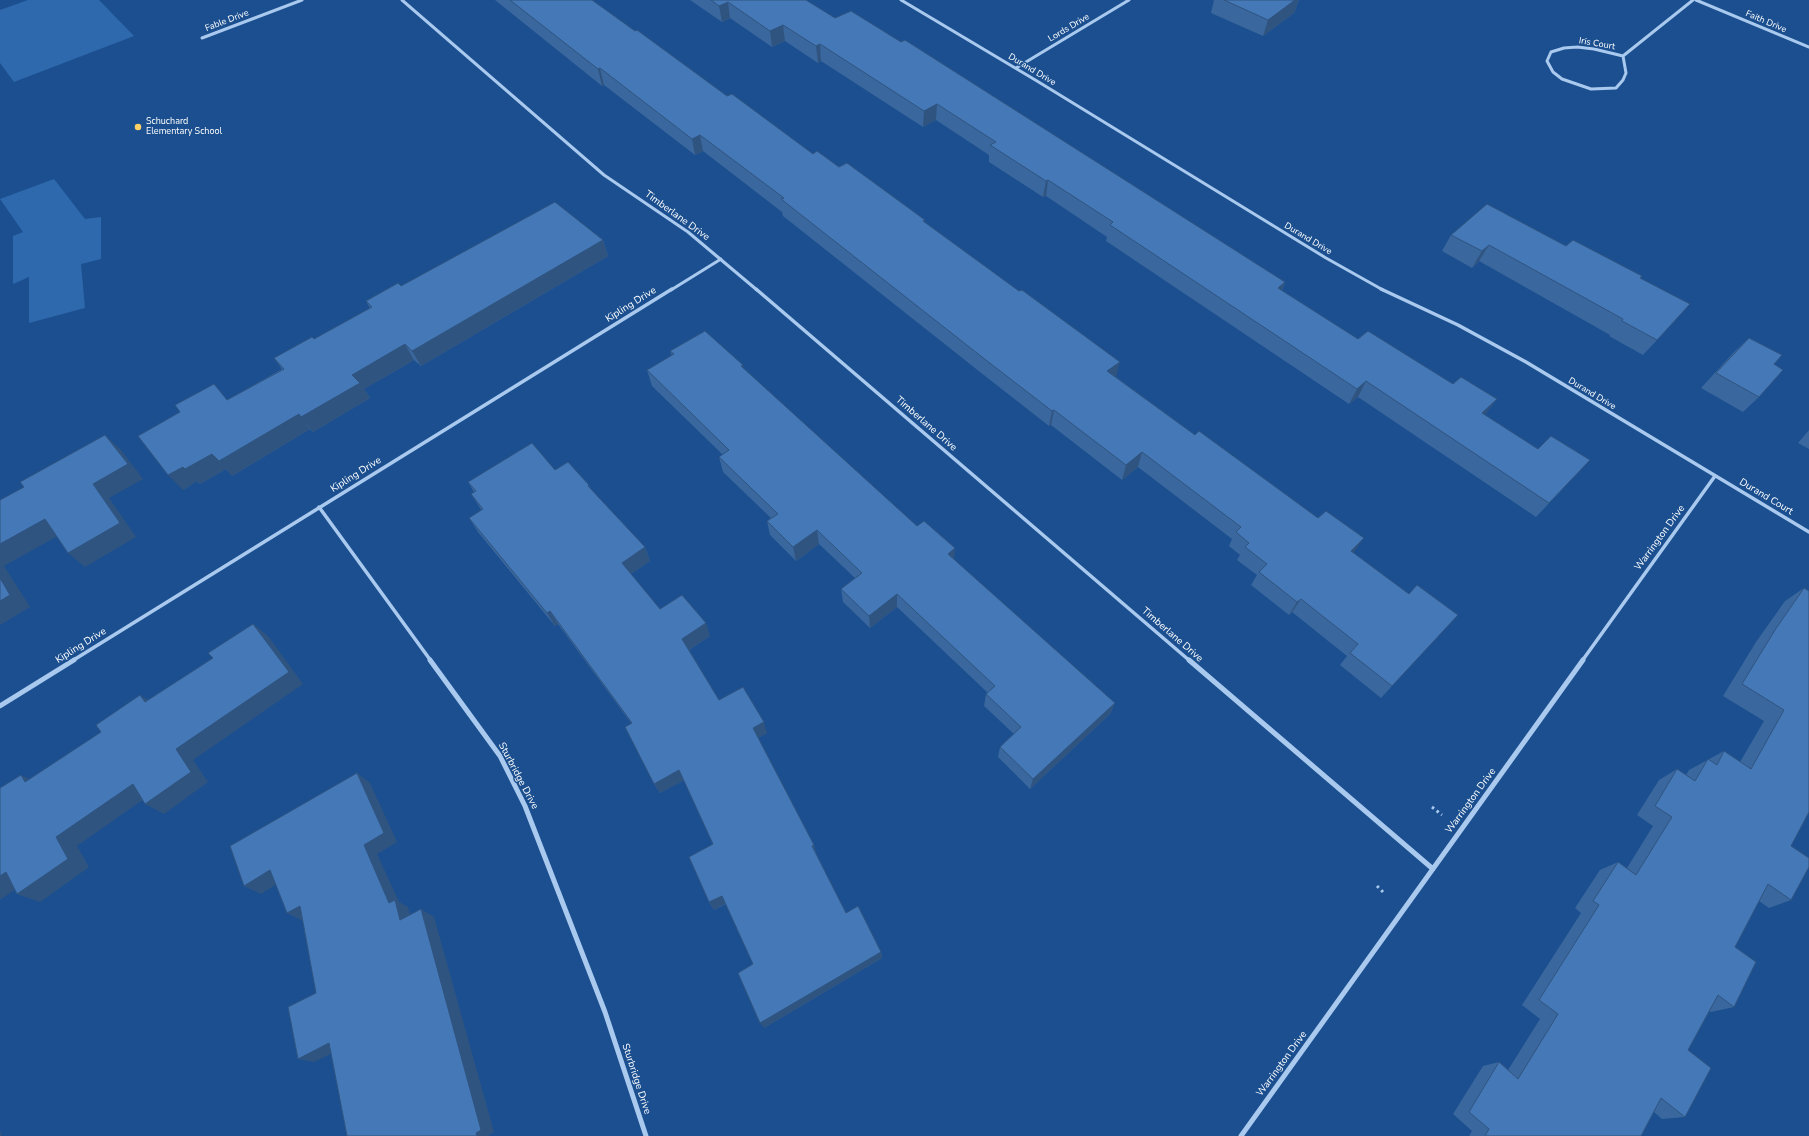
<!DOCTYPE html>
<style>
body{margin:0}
canvas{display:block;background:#1b4f8f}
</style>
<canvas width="1809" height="1136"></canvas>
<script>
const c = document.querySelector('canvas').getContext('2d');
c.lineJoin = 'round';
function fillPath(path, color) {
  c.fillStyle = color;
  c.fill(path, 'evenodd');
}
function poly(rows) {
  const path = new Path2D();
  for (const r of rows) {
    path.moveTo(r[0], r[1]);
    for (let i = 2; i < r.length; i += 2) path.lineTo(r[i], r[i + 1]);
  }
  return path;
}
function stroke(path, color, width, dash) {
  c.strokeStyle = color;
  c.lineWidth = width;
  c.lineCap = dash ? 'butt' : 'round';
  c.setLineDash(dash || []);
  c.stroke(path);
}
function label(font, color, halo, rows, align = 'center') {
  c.font = font + ' "Nunito Sans",sans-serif';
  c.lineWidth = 3;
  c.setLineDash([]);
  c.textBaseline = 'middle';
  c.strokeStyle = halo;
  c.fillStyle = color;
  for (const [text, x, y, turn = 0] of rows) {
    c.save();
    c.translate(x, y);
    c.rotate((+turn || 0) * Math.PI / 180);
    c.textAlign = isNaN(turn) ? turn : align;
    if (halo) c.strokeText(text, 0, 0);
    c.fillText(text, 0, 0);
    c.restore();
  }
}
const green = poly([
 [28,0,99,0,134,36,14,82,0,63,0,10],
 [54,179,85,219,101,217,101,259,81,264,85,308,29,323,29,277,13,284,13,236,23,232,0,199]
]);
const path = poly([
 [1432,807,1442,815],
 [1377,886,1385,894]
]);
const streetFar2 = poly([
 [402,0,604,175,688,232,757,290],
 [901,0,1037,81,1326,258,1383,290],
 [1696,0,1809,47],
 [202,38,302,0],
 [1577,47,1594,49,1623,56,1626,73,1623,80,1616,88,1591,89,1562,79,1553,72,1547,61,1551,52,1564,48,1577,47],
 [1623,56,1693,0],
 [1016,68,1129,0],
 [671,290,721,259]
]);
const streetFar1 = poly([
 [756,289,1190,661],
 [1381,289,1458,325,1526,362,1809,532],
 [319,507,431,661],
 [72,661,672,289],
 [1582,661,1715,476]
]);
const street = poly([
 [430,660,500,756,525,806,605,1012,646,1136],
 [1189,660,1433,869],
 [0,706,74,660],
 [1241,1136,1583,660]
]);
const wall = poly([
 [495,0,592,0,635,31,727,96,813,154,839,167,925,222,1116,377,1354,553,1392,686,1381,698,1340,665,1347,656,1292,612,1289,615,1251,585,1257,575,1237,560,1240,555,1229,546,1232,539,1138,467,1122,480,1051,425,1049,426,980,372,783,216,782,212,703,151,695,155,604,85,602,86],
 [690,0,806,0,835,18,1285,282,1282,291,1358,339,1485,415,1538,449,1590,460,1536,517,1358,397,1349,404,1106,241,1107,237,1046,196,1043,197,989,162,989,155,936,120,923,127,821,61,818,63,785,41,772,47,730,18,722,22],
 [1214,0,1299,0,1294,13,1263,36,1211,13],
 [1451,235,1566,246,1640,278,1676,320,1643,355,1609,336,1610,335,1479,261,1472,268,1442,251],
 [603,240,608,256,421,366,414,360,364,389,370,398,313,432,310,429,232,476,226,469,200,484,197,481,183,490,227,400,282,369,274,358,314,339,370,308,366,301,401,286],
 [1749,338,1774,364,1759,397,1743,412,1701,388,1733,353],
 [670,351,744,370,954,560,1115,703,1110,714,1030,789,998,757,1000,747,1014,734,984,706,986,694,988,693,897,607,870,628,843,602,841,589,855,578,819,544,796,561,770,535,767,521,771,518,723,472,719,457,723,455,652,386,647,370,672,356],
 [1809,430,1809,449,1798,443],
 [555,470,589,485,592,491,645,547,650,561,631,574,660,609,710,636,689,650,719,700,767,733,758,738,814,845,816,854,846,913,881,952,882,958,764,1028,753,964,726,904,714,910,709,902,713,844,684,780,660,793,654,784,631,723,558,624,555,626,478,532,469,518,482,511,471,494,474,492,468,482],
 [1804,588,1791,846,1791,900,1769,908,1759,901,1735,947,1734,1007,1711,1012,1709,1011,1688,1050,1685,1117,1662,1119,1654,1112,1641,1136,1469,1136,1472,1131,1453,1114,1483,1066,1499,1062,1508,1070,1540,1019,1522,1005,1581,913,1575,908,1600,870,1618,862,1627,868,1653,826,1637,815,1659,780,1677,769,1686,775,1689,770,1724,751,1740,762,1764,721,1723,696,1756,642,1785,601]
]);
const shadedWall = poly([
 [1295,0,1299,0,1294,13,1263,36,1268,20],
 [728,2,730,18,722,22,719,6],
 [783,25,785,41,772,47,770,31],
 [820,44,821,61,818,63,816,46],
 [600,68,604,85,602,86,598,69],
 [937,104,936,120,923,127,924,111],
 [700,135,703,151,695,155,692,139],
 [1048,180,1046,196,1043,197,1046,181],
 [603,240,608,256,421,366,412,351],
 [1489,245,1479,261,1472,268,1482,251],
 [1285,282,1279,298,1278,288],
 [1690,304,1676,320,1643,355,1657,340],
 [405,344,414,360,364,389,370,398,313,432,301,417,352,375],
 [1120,362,1116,377,1104,386,1107,371],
 [743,365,746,380,741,366],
 [1366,381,1358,397,1349,404,1357,389],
 [1497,399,1485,415,1471,428,1482,413],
 [1054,410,1051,425,1049,426,1052,411],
 [299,414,310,429,232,476,226,469,200,484,197,481,183,490,168,475,183,467,212,454],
 [105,435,121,450,143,479,109,498,136,537,85,567,68,553,93,484],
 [1142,452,1138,467,1122,480,1126,465],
 [45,519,63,533,4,566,30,607,0,625,0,544],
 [817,530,819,544,796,561,793,547],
 [1364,538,1354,552,1342,564,1351,551],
 [645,547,650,561,628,576,622,563],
 [955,548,954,562,948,554],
 [897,594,897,607,870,628,869,616],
 [1301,599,1292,612,1289,615,1297,602],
 [550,611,558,624,555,626,547,613],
 [706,623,710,636,687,651,682,639],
 [253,624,268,636,303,684,193,760,208,782,164,814,145,804,176,749],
 [140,695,158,706,145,702],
 [1115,703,1110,714,1030,789,1033,779],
 [764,722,767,733,756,739,753,728],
 [679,770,685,780,660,793,654,784],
 [357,773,370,783,397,842,377,854,399,902,408,907,413,927,400,920,389,903,364,845],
 [21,775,42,785,25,782],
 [133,784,151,794,77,846,89,867,40,902,17,894,56,837],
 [814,845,816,854,814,855,812,846],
 [270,870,286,878,261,894,244,886],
 [6,872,29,880,0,900,0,876],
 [722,896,727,903,714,910,709,902],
 [300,906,303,921,287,913],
 [421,909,434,917,494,1132,489,1135,489,1136,477,1136],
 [881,952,882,958,764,1028,760,1023],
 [329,1043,345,1047,314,1062,298,1059],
 [0,1131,2,1136,0,1136]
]);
const building = poly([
 [510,0,592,0,635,31,637,30,727,96,732,94,813,154,817,151,839,167,847,163,925,220,923,221,1019,291,1022,290,1120,362,1107,371,1195,435,1199,431,1318,518,1326,511,1364,538,1351,551,1409,594,1417,585,1458,615,1392,686,1350,653,1358,644,1301,599,1297,602,1259,572,1267,564,1245,547,1249,543,1236,532,1241,527,1142,452,1126,465,1054,410,1052,411,982,357,781,199,784,198,700,135,692,139,600,68,598,69,510,0],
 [711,0,806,0,835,18,851,11,901,42,905,40,1285,282,1278,288,1358,339,1368,331,1453,384,1461,377,1497,399,1482,413,1538,449,1551,436,1590,460,1549,503,1366,381,1357,389,1110,225,1113,222,1048,180,1046,181,990,145,996,142,937,104,924,111,820,44,816,46,783,25,770,31,728,2,719,6,711,0],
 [1224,0,1295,0,1268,20,1224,0],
 [555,202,603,240,412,351,405,344,352,375,360,383,301,417,299,414,219,461,212,454,185,469,183,467,168,475,138,436,180,412,175,405,214,384,227,400,284,369,274,358,312,337,314,339,372,307,366,301,398,283,401,286,555,202],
 [1487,204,1566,246,1573,240,1642,276,1640,278,1690,304,1657,340,1622,321,1623,319,1489,245,1482,251,1451,235,1487,204],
 [705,331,743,365,741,366,917,526,924,521,955,548,948,554,1115,703,1033,779,1000,747,1021,727,986,694,995,686,897,594,869,616,841,589,862,573,817,530,793,547,767,521,778,514,719,457,729,450,647,370,674,354,670,351,705,331],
 [1749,338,1782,355,1774,364,1783,370,1759,397,1716,373,1749,338],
 [105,435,128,464,93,484,120,523,68,553,45,519,0,544,0,500,24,487,20,482,105,435],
 [532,443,555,470,568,462,589,485,588,486,645,547,622,563,660,609,682,595,706,623,682,639,719,700,743,687,764,722,753,728,814,845,812,846,846,913,858,906,881,952,760,1023,738,973,753,964,722,896,709,902,689,857,713,844,679,770,654,784,625,727,632,723,550,611,547,613,469,518,483,509,471,494,476,491,468,482,532,443],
 [0,578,10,595,0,601,0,578],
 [1804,588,1809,591,1809,812,1791,846,1809,858,1809,867,1791,900,1768,884,1735,947,1756,962,1734,1007,1718,995,1688,1050,1711,1068,1685,1117,1661,1098,1641,1136,1485,1136,1489,1129,1469,1112,1499,1062,1518,1079,1558,1014,1539,1000,1599,905,1593,901,1618,862,1636,875,1672,817,1655,806,1677,769,1695,781,1708,759,1717,765,1724,751,1751,769,1784,710,1742,684,1775,630,1804,588],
 [253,624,289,672,176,749,191,772,145,804,133,784,56,837,68,859,17,894,6,872,0,876,0,788,21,775,25,782,101,732,96,725,140,695,145,702,213,658,208,653,253,624],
 [357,773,384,833,364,845,389,903,395,900,400,920,421,909,481,1130,476,1133,477,1136,347,1136,329,1043,298,1059,288,1007,316,993,300,906,287,913,270,870,244,886,230,846,357,773]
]);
const markers = [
 [138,127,4,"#ffd166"]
];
const farStreetnames = [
 ["Fable Drive",227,21,-21],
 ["Faith Drive",1766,22,23],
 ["Lords Drive",1069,28,-31],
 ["Iris Court",1597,44,10],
 ["Durand Drive",1032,70,31],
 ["Durand Drive",1308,239,31],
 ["Durand Drive",1592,394,31]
];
const farPoinames = [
 ["Schuchard",146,122],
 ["Elementary School",146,132]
];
const streetNames = [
 ["Timberlane Drive",677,216,36],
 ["Kipling Drive",631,305,-32],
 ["Timberlane Drive",926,424,41],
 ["Kipling Drive",356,475,-32],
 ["Durand Court",1766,497,31],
 ["Warrington Drive",1660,538,-54],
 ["Timberlane Drive",1172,635,41],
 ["Kipling Drive",81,646,-32],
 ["Sturbridge Drive",518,776,62],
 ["Warrington Drive",1471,801,-54],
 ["Warrington Drive",1282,1064,-54],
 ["Sturbridge Drive",636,1079,72]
];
fillPath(green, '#2e69ad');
stroke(path, '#a9c9ee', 3, [2.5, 3.5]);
stroke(streetFar2, '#a9c9ee', 3);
stroke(streetFar1, '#a9c9ee', 3.5);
stroke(street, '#a9c9ee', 5);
fillPath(wall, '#3a679d');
fillPath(shadedWall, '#305480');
fillPath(building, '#4478b7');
stroke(building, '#305480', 1);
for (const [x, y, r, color] of markers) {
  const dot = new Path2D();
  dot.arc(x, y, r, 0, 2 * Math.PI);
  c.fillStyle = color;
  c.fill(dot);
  stroke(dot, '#1b4f8f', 1.5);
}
label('9px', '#fff', '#1b4f8f', farStreetnames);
label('9px', '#fff', '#1b4f8f', farPoinames, 'left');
label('10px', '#fff', '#1b4f8f', streetNames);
</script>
